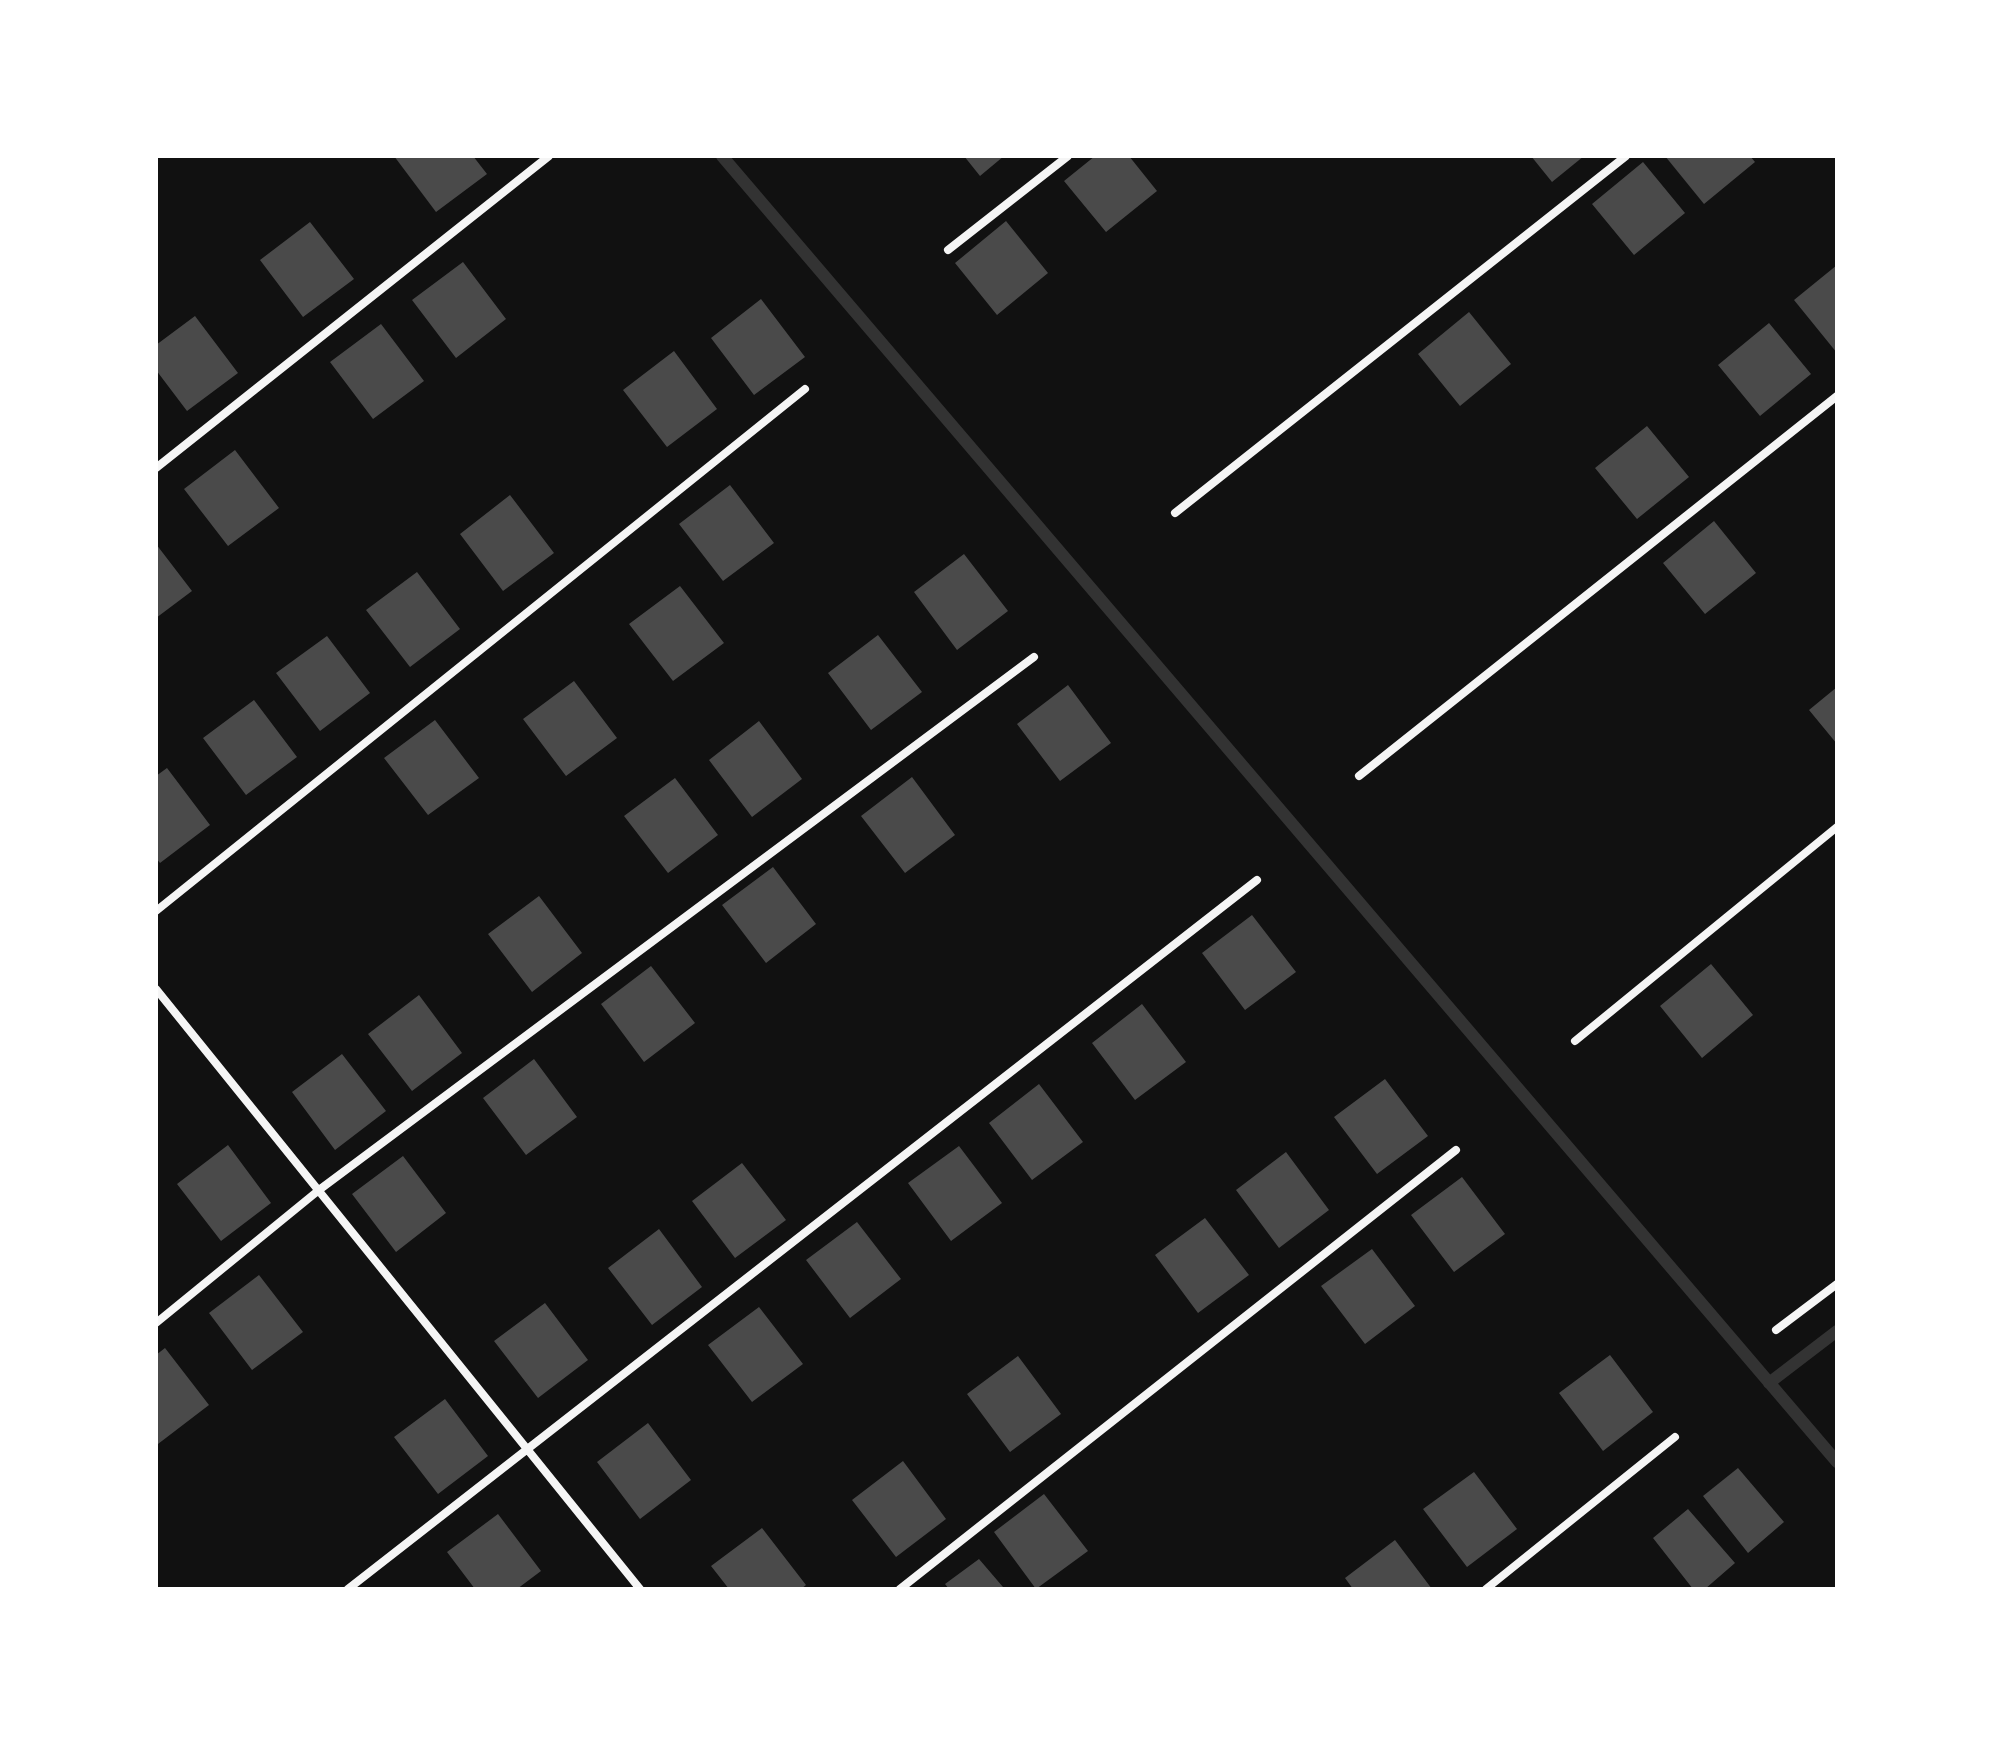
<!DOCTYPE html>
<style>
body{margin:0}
#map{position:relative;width:1993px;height:1745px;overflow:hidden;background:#111;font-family:"Times New Roman",serif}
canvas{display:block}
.frame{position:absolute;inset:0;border:158px solid #fff;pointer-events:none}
</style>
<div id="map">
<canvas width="1993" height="1745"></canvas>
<div class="frame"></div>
</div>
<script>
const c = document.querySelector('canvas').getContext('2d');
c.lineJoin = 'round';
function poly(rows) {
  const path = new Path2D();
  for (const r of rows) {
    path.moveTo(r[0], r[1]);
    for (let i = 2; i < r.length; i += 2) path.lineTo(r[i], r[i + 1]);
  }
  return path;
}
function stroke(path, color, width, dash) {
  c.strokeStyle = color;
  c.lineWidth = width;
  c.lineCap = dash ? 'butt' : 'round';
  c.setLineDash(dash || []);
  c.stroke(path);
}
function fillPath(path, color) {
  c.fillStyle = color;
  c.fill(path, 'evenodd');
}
const stream = poly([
 [722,156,1837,1462],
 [1769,1383,1837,1331]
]);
const building = poly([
 [394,156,473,156,487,174,436,212],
 [964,156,1004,156,980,176],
 [1095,156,1129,156,1157,191,1106,232,1064,181],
 [1531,156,1584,156,1552,182],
 [1665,156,1750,156,1755,162,1704,204],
 [1643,162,1685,213,1634,255,1592,204],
 [1006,221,1048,273,997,315,955,263],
 [310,222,354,279,303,317,260,260],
 [463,262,506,319,456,358,412,300],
 [1837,265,1837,353,1794,300],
 [761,299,805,357,754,395,711,338],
 [1469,312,1511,364,1460,406,1418,354],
 [195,316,238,373,187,411,156,370,156,345],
 [1769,323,1811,374,1760,416,1718,365],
 [381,324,424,381,373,419,330,362],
 [674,351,717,409,667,447,623,390],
 [1647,426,1689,477,1637,519,1595,468],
 [235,450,279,508,228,546,184,489],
 [730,485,774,543,723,581,679,524],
 [510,495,554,553,503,591,460,534],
 [1714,521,1756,573,1705,614,1663,563],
 [156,544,192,591,156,618],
 [964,554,1008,611,957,650,914,592],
 [417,572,460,629,410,667,366,610],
 [680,586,724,643,673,681,629,624],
 [878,635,922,692,871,730,828,673],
 [327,636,370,693,320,731,276,673],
 [574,681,617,738,566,776,523,719],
 [1068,685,1111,743,1060,781,1017,724],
 [1837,687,1837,744,1809,710],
 [254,700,297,757,246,795,203,738],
 [435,720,479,778,428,815,384,758],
 [759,721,802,779,752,817,709,760],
 [167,768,210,825,160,863,156,858,156,776],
 [912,777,955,835,905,873,861,816],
 [675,778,718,835,668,873,624,816],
 [773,867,816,924,766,963,722,905],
 [539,896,582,953,532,992,488,934],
 [1252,915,1296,972,1245,1010,1202,953],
 [1711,964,1753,1015,1702,1058,1660,1006],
 [651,966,695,1023,644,1062,601,1004],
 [419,995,462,1053,412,1091,368,1034],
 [1142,1004,1186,1062,1135,1100,1092,1043],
 [342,1054,386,1111,335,1150,292,1092],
 [534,1059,577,1117,526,1155,483,1098],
 [1385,1079,1428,1136,1377,1174,1334,1117],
 [1039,1084,1083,1142,1032,1180,989,1123],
 [228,1145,271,1203,221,1241,177,1184],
 [959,1146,1002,1203,951,1241,908,1183],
 [1286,1152,1329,1210,1279,1248,1236,1190],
 [403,1156,446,1213,396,1252,352,1194],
 [742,1163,786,1220,735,1258,692,1201],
 [1462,1177,1505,1234,1454,1272,1411,1215],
 [1205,1218,1249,1275,1198,1313,1155,1255],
 [857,1222,901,1279,850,1318,806,1260],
 [659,1229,702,1287,652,1325,608,1268],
 [1372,1249,1415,1306,1365,1344,1321,1286],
 [259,1275,303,1332,252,1370,209,1313],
 [545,1303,588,1360,538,1398,494,1341],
 [759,1307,803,1364,752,1402,708,1345],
 [165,1348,209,1405,158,1444,156,1355],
 [1610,1355,1653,1412,1603,1451,1559,1393],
 [1018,1356,1061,1414,1010,1452,967,1394],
 [445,1399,488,1456,438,1494,394,1437],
 [648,1423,691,1480,640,1519,597,1462],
 [903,1461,946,1519,896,1557,852,1500],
 [1738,1468,1784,1522,1748,1553,1703,1496],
 [1474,1472,1517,1529,1467,1567,1423,1509],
 [1044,1494,1088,1551,1036,1589,994,1532],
 [1688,1509,1735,1563,1705,1589,1693,1589,1653,1538],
 [498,1514,541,1571,517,1589,475,1589,447,1552],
 [762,1528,806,1585,801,1589,729,1589,711,1566],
 [1395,1540,1432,1589,1353,1589,1345,1578],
 [979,1559,1003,1587,1001,1589,949,1589,945,1584]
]);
const minor = poly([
 [948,250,1068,156],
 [156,468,549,156],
 [1175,513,1626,156],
 [1359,776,1837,396],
 [156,911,805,389],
 [156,989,640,1589],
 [1575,1041,1837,827],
 [156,1323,319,1190,1034,657],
 [1776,1330,1837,1284],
 [348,1589,1257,880],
 [900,1589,1456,1150],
 [1486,1589,1675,1437]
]);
stroke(stream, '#333', 12);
fillPath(building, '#4a4a4a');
stroke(minor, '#f5f5f5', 8);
</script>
